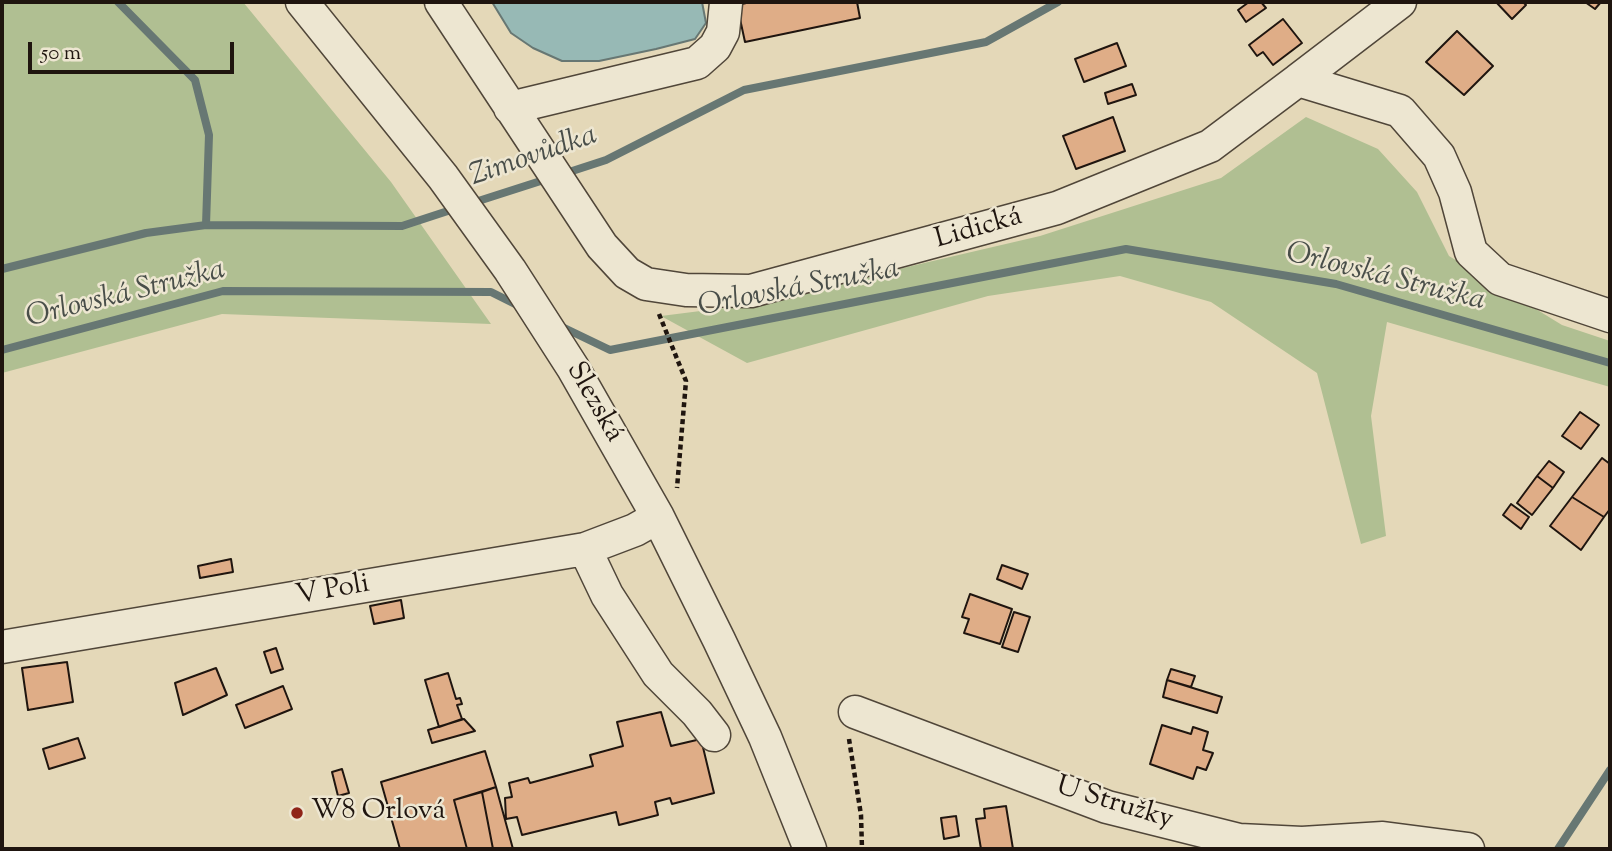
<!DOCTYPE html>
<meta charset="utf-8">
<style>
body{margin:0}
#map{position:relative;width:1612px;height:851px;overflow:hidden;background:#e4d8b8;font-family:"Sorts Mill Goudy",serif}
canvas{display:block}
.frame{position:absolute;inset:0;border:4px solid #1f150f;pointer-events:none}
.scale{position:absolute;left:28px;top:42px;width:206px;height:32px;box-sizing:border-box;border:4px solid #1f150f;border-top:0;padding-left:9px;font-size:21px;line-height:24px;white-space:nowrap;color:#1f150f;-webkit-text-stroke:5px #ede6d1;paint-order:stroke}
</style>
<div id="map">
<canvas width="1612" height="851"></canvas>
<div class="frame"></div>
<div class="scale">50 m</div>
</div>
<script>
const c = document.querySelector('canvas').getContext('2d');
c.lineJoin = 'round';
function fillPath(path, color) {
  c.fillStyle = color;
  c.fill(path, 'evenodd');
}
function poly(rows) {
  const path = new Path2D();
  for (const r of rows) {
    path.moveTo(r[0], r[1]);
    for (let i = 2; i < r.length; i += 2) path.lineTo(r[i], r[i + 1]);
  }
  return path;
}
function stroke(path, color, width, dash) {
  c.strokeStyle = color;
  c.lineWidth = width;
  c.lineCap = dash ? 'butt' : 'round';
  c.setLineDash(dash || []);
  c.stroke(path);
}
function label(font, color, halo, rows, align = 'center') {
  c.font = font + ' "Sorts Mill Goudy",serif';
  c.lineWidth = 5;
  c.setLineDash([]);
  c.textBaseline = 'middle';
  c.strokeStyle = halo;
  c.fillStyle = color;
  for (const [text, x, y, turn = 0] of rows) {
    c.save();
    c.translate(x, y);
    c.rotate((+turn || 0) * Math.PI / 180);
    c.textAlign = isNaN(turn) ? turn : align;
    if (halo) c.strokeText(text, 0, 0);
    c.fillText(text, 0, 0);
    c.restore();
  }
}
const green = poly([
 [2,2,243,2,391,182,491,324,222,314,2,373],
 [1306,117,1378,149,1417,192,1449,256,1562,325,1610,341,1610,387,1387,322,1371,416,1386,536,1361,544,1317,373,1211,302,1120,276,988,296,747,363,661,316,740,306,1040,236,1221,178]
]);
const water = poly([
 [492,2,702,2,706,23,695,39,656,49,599,61,562,61,533,48,511,33,492,2]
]);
const stream = poly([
 [118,2,195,80,209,135,206,225],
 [563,174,606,160,744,90,986,42,1058,2],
 [469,204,550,178],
 [2,269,146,233,206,225,402,226,457,208],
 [558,325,610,350,1126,249,1336,284,1610,363],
 [2,350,223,291,491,292,521,307],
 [1558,849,1610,770]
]);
const building = poly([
 [751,2,857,2,860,18,745,42,737,5,751,2],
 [1249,2,1261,2,1266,8,1246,22,1238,10,1249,2],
 [1496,2,1523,2,1526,5,1512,19,1496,2],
 [1585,2,1601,2,1595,9,1585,2],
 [1283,19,1302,43,1273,65,1263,52,1257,56,1249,45,1283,19],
 [1457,31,1493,66,1464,95,1426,62,1457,31],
 [1117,43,1126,66,1084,82,1075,59,1117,43],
 [1132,84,1136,95,1108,104,1105,93,1132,84],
 [1113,117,1125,151,1076,169,1063,136,1113,117],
 [1580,412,1599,425,1581,449,1562,436,1580,412],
 [1602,458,1610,464,1610,509,1604,517,1572,497,1602,458],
 [1549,461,1564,472,1553,488,1537,476,1549,461],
 [1537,476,1553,488,1532,515,1517,503,1537,476],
 [1572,497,1604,517,1581,550,1550,526,1572,497],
 [1511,504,1529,517,1521,529,1503,515,1511,504],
 [231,559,233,572,200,578,198,566,231,559],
 [1002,565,1028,574,1022,589,997,579,1002,565],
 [970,594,1012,609,1000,644,964,633,969,619,962,617,970,594],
 [401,600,404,618,374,624,370,606,401,600],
 [1014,612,1030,617,1018,652,1002,647,1014,612],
 [276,648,283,669,271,673,264,652,276,648],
 [67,662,73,702,28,710,22,668,67,662],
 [216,668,227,695,183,715,175,683,216,668],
 [1171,669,1195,676,1191,687,1167,680,1171,669],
 [448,673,456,699,460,698,462,704,457,705,462,719,439,727,425,680,448,673],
 [1167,680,1222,697,1217,713,1163,697,1167,680],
 [283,686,292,709,245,728,236,705,283,686],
 [661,712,671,746,701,739,714,793,672,804,670,798,655,802,658,815,619,825,616,812,522,835,517,817,506,819,505,798,512,797,509,783,528,778,530,783,593,766,590,755,623,746,617,722,661,712],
 [464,719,475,731,432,743,428,730,464,719],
 [1162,725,1191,734,1193,727,1208,732,1203,750,1213,753,1206,770,1197,767,1193,779,1150,764,1162,725],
 [78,738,85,758,49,769,43,749,78,738],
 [485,751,496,787,454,800,467,849,400,849,381,782,485,751],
 [342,769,349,793,338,796,332,772,342,769],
 [496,787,513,849,493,849,482,792,496,787],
 [482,792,493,849,467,849,454,800,482,792],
 [1006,806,1013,849,981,849,976,819,985,818,984,809,1006,806],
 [956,816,959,836,944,839,941,818,956,816]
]);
const path = poly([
 [659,314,686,381,677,488],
 [849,739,861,815,862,849]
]);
const minor = poly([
 [302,2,443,177,510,270,573,368,658,517,719,640,765,737,810,849],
 [441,2,602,246,627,273,646,284,686,290,751,291,1057,208,1210,146,1298,80,1400,111,1439,156,1455,192,1471,252,1500,279,1610,316],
 [1298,80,1400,2],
 [510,108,697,63,715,47,723,32,726,3],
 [585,549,607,595,658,674,697,713,714,735],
 [2,647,585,549,635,530,658,517],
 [855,712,1107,807,1239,840,1302,843,1383,838,1468,849]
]);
const markers = [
 [297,813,7,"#8f2418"]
];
const streetNames = [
 ["Lidická",979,230,-16],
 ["Slezská",593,403,60],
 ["V Poli",333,592,-10],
 ["U Stružky",1114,805,17]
];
const poiNames = [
 ["W8 Orlová",311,813]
];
const waterNames = [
 ["Zimovůdka",534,158,-19],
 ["Orlovská Stružka",1385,279,14],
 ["Orlovská Stružka",799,290,-11],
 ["Orlovská Stružka",126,296,-14]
];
fillPath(green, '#b0bf92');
fillPath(water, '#97b9b5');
stroke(water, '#677773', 2);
stroke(stream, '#677773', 8);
fillPath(building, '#dfad87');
stroke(building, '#1f150f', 2);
stroke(minor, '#504639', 35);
stroke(path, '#1f150f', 4.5, [5, 3.5]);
stroke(minor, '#ede6d1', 32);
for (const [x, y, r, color] of markers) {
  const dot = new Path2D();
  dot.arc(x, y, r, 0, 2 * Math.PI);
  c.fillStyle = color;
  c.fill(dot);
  stroke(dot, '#ede6d1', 2.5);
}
label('28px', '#1f150f', '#ede6d1', streetNames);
label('28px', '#1f150f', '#ede6d1', poiNames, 'left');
label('italic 30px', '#494e49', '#ede6d1', waterNames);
</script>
